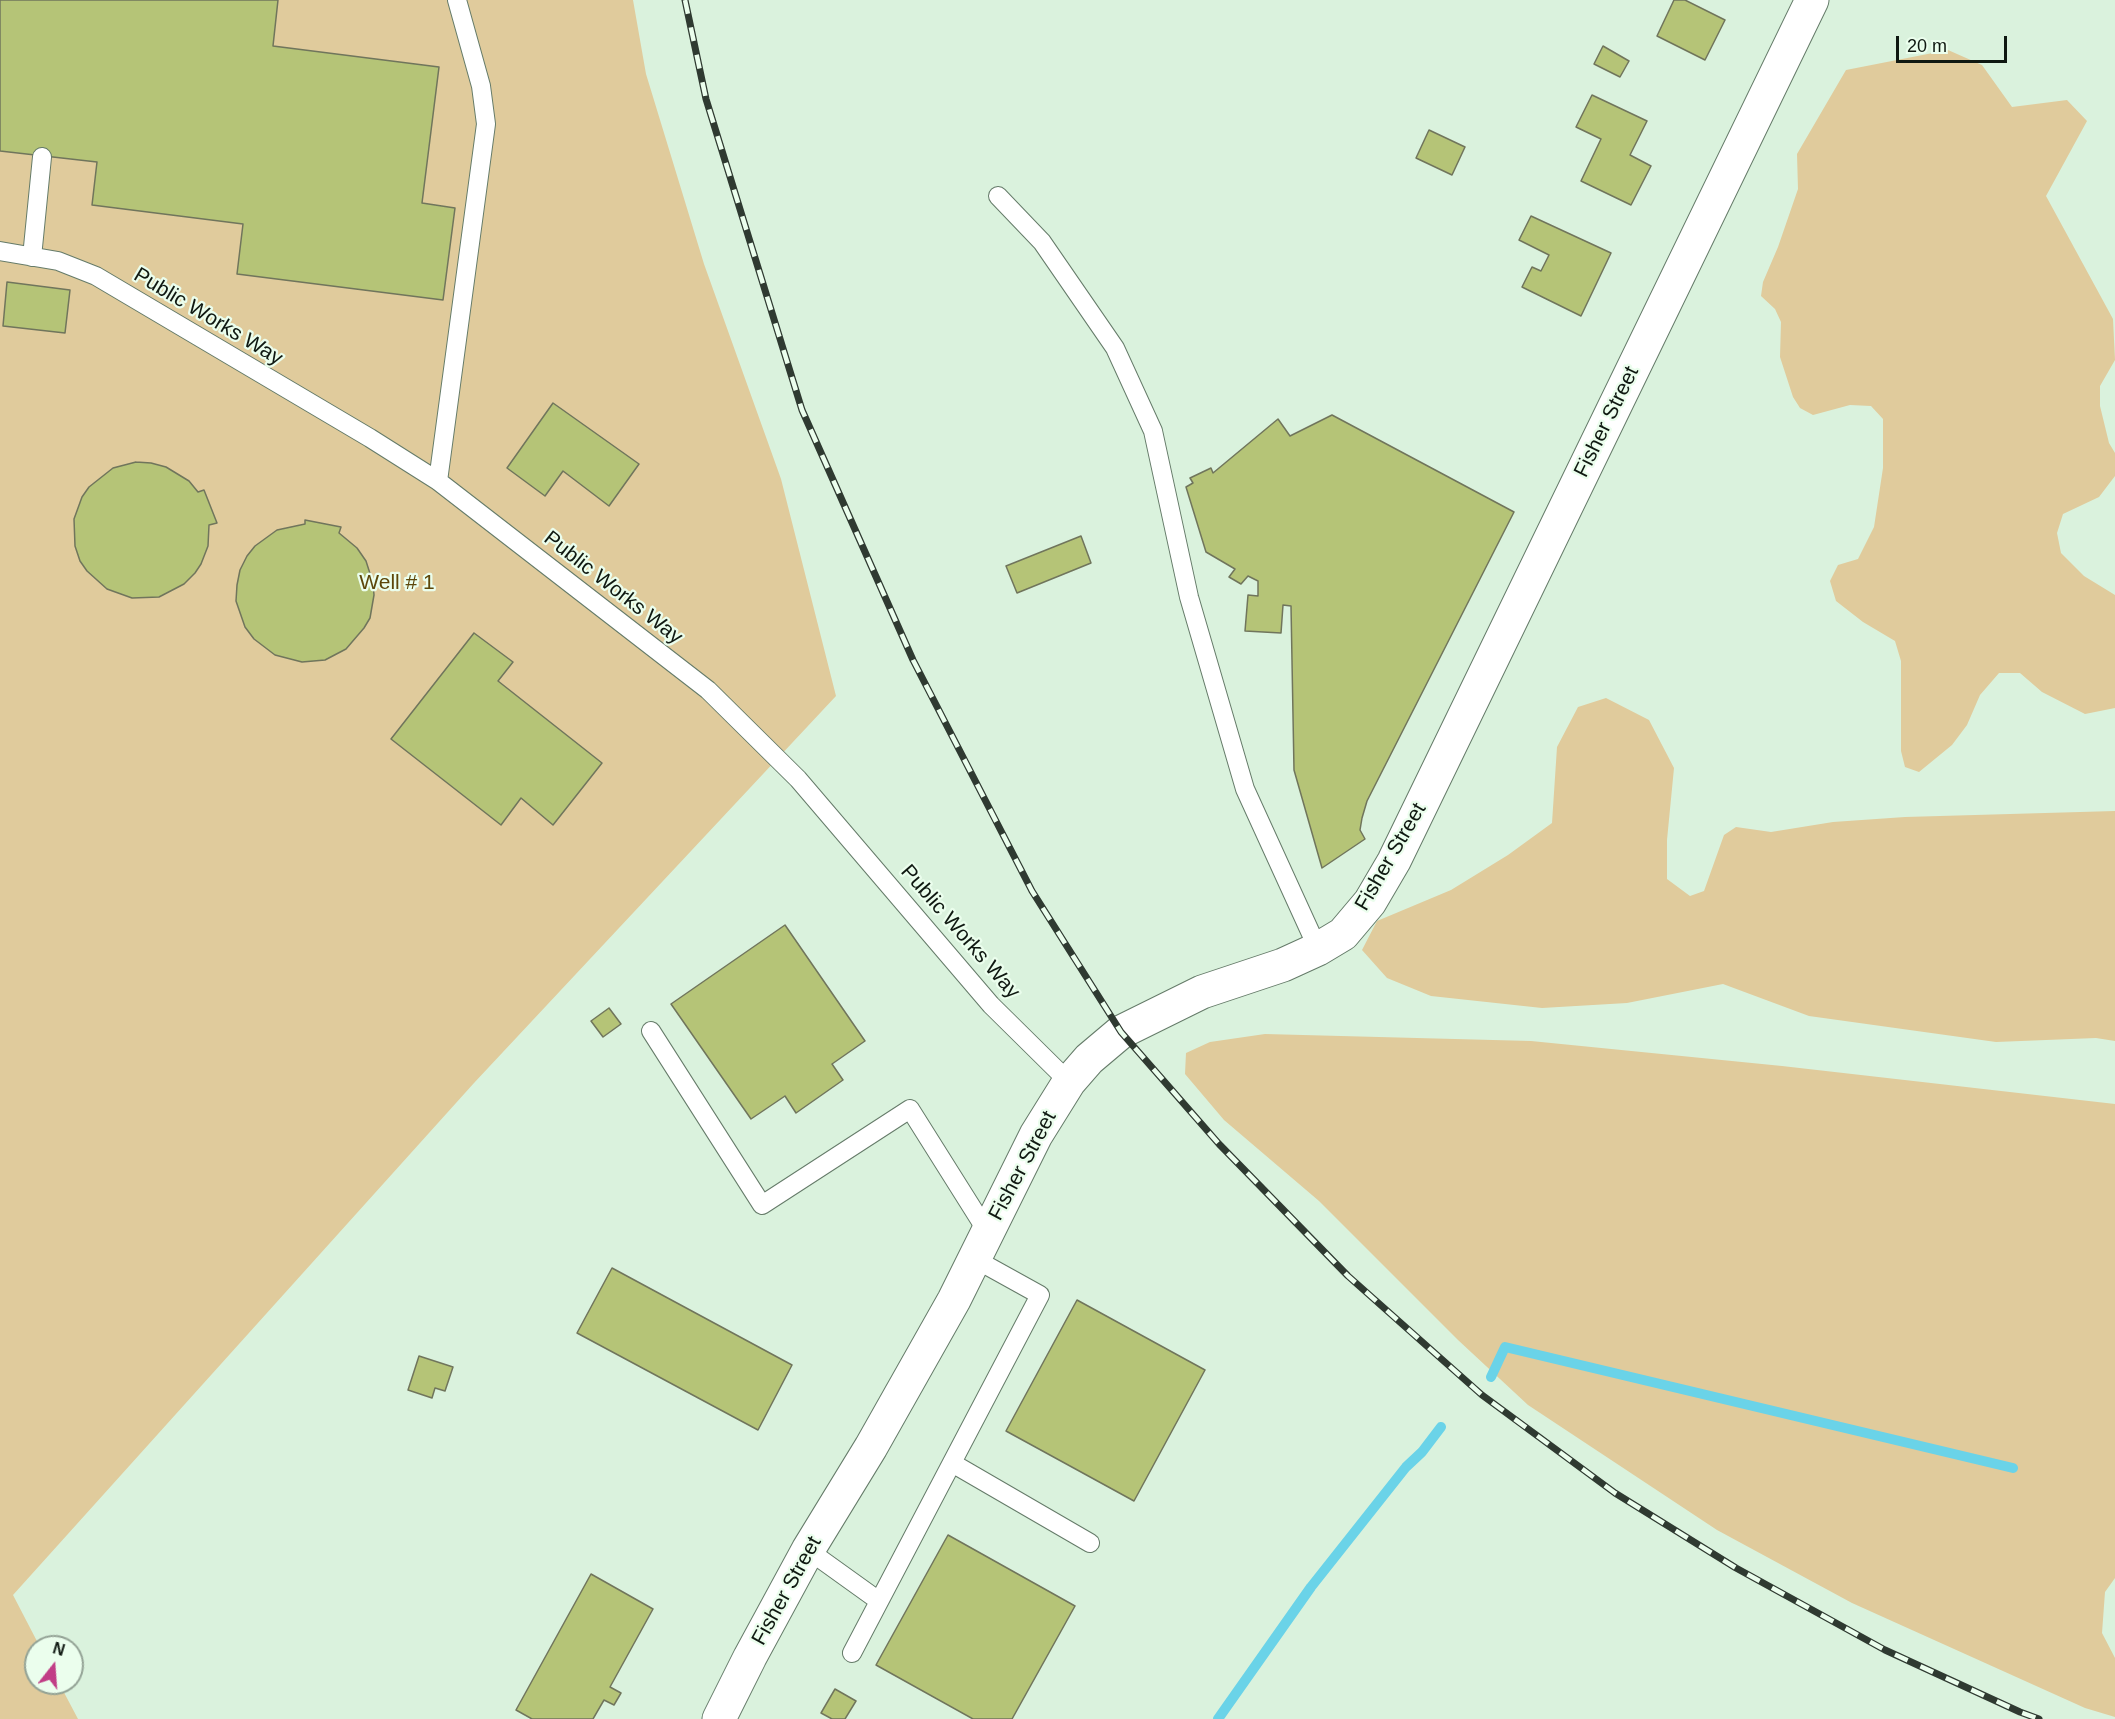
<!DOCTYPE html>
<style>
body{margin:0}
#map{position:relative;width:2115px;height:1719px;overflow:hidden;background:#daf2dd;font-family:Helvetica,sans-serif}
canvas{display:block}
.north{position:absolute;left:24px;top:1635px;width:60px;height:60px;box-sizing:border-box;background:#ebfeed;border:2px solid #93a295;border-radius:50%;rotate:17deg;font-size:16px;font-weight:700;line-height:24px;text-align:center;color:#0f1811}
.north::after{content:'';display:block;margin:auto;width:21px;height:27px;background:#c13e86;clip-path:polygon(50% 0,100% 100%,50% 72%,0 100%)}
.scale{position:absolute;left:1896px;top:36px;width:111px;height:27px;box-sizing:border-box;border:3px solid #0f1811;border-top:0;padding-left:8px;font-size:18px;line-height:21px;white-space:nowrap;color:#0f1811;-webkit-text-stroke:4px #ebfeed;paint-order:stroke}
</style>
<div id="map">
<canvas width="2115" height="1719"></canvas>
<div class="north">N</div>
<div class="scale">20 m</div>
</div>
<script>
const c = document.querySelector('canvas').getContext('2d');
c.lineJoin = 'round';
function fillPath(path, color) {
  c.fillStyle = color;
  c.fill(path, 'evenodd');
}
function poly(rows) {
  const path = new Path2D();
  for (const r of rows) {
    path.moveTo(r[0], r[1]);
    for (let i = 2; i < r.length; i += 2) path.lineTo(r[i], r[i + 1]);
  }
  return path;
}
function stroke(path, color, width, dash) {
  c.strokeStyle = color;
  c.lineWidth = width;
  c.lineCap = dash ? 'butt' : 'round';
  c.setLineDash(dash || []);
  c.stroke(path);
}
function label(font, color, halo, rows, align = 'center') {
  c.font = font + ' Helvetica,sans-serif';
  c.lineWidth = 4.5;
  c.setLineDash([]);
  c.textBaseline = 'middle';
  c.strokeStyle = halo;
  c.fillStyle = color;
  for (const [text, x, y, turn = 0] of rows) {
    c.save();
    c.translate(x, y);
    c.rotate((+turn || 0) * Math.PI / 180);
    c.textAlign = isNaN(turn) ? turn : align;
    if (halo) c.strokeText(text, 0, 0);
    c.fillText(text, 0, 0);
    c.restore();
  }
}
const green = poly([
 [0,0,633,0,646,74,704,264,781,479,836,696,474,1083,13,1595,40,1647,36,1647,36,1683,59,1683,78,1719,0,1719],
 [1948,50,1982,65,2012,107,2067,100,2087,121,2046,196,2113,319,2115,360,2100,386,2100,406,2109,443,2115,453,2115,476,2099,497,2063,514,2057,533,2061,553,2084,576,2115,595,2115,708,2085,714,2042,692,2020,673,1999,673,1980,695,1967,725,1952,745,1919,772,1905,767,1901,751,1901,661,1895,641,1863,622,1836,601,1830,581,1838,565,1858,559,1874,527,1883,468,1883,419,1871,406,1850,405,1813,415,1800,408,1793,397,1780,357,1781,322,1775,309,1761,296,1763,282,1778,247,1798,189,1797,154,1846,70],
 [1606,698,1649,720,1674,768,1667,840,1667,879,1690,896,1704,891,1724,835,1736,827,1771,832,1833,822,1905,817,2115,811,2115,1041,2096,1038,1996,1042,1809,1016,1723,984,1627,1003,1542,1008,1431,996,1387,978,1362,950,1377,921,1451,890,1508,855,1552,823,1557,747,1578,707],
 [1265,1034,1531,1041,1782,1066,2115,1104,2115,1578,2105,1592,2102,1633,2115,1658,2115,1717,2085,1708,1852,1603,1717,1530,1528,1405,1458,1340,1319,1201,1224,1120,1185,1074,1186,1053,1210,1042]
]);
const stream = poly([
 [1491,1377,1505,1347,2013,1468],
 [1218,1719,1311,1587,1406,1467,1422,1452,1441,1427]
]);
const building = poly([
 [0,0,278,0,273,46,439,67,422,203,455,208,443,300,237,274,243,224,92,205,97,162,0,151,0,0],
 [1674,0,1685,0,1725,20,1705,60,1657,36,1674,0],
 [1603,46,1629,61,1620,77,1594,64,1603,46],
 [1592,95,1647,121,1630,155,1651,166,1631,205,1581,181,1601,139,1576,127,1592,95],
 [1429,130,1465,147,1452,175,1416,158,1429,130],
 [1531,216,1611,253,1581,316,1522,287,1532,267,1541,271,1549,255,1519,240,1531,216],
 [7,282,70,290,65,333,3,326,7,282],
 [553,403,639,464,609,506,563,471,545,496,507,468,553,403],
 [1332,415,1514,512,1367,801,1362,818,1360,830,1365,839,1322,868,1294,770,1291,606,1283,605,1281,633,1245,631,1248,595,1258,596,1258,581,1248,576,1241,584,1229,577,1235,569,1206,552,1186,487,1193,483,1190,478,1211,468,1213,473,1278,419,1290,436,1332,415],
 [136,462,151,463,166,467,189,481,198,492,204,490,217,523,209,525,208,546,201,564,195,573,184,584,159,597,132,598,107,589,87,571,80,561,75,546,74,519,82,497,89,487,113,468,136,462],
 [305,520,341,527,339,533,357,548,366,561,373,583,374,595,370,618,364,628,346,649,325,660,302,662,275,655,254,639,245,627,236,601,237,585,240,570,247,556,255,546,277,530,305,524,305,520],
 [1081,536,1091,563,1017,593,1006,566,1081,536],
 [474,633,513,662,498,681,602,763,553,825,521,798,501,825,391,739,474,633],
 [785,925,865,1041,832,1064,843,1080,796,1113,785,1096,751,1119,671,1004,785,925],
 [609,1008,621,1024,603,1037,591,1021,609,1008],
 [612,1268,792,1365,758,1430,577,1333,612,1268],
 [1077,1300,1205,1370,1134,1501,1006,1431,1077,1300],
 [419,1356,453,1367,445,1391,435,1388,432,1398,408,1390,419,1356],
 [948,1535,1075,1606,1012,1719,973,1719,876,1665,948,1535],
 [591,1574,653,1609,610,1687,621,1693,614,1705,604,1700,593,1719,532,1719,516,1710,591,1574],
 [835,1689,856,1701,845,1719,832,1719,821,1713,835,1689]
]);
const lane = poly([
 [998,196,1042,242,1115,348,1153,431,1189,597,1245,789,1318,949],
 [0,251,58,261,96,276,370,438,438,481,708,690,798,779,991,1005,1069,1082],
 [32,257,42,157],
 [438,481,486,124,481,86,457,0],
 [651,1031,762,1205,910,1109,988,1233],
 [952,1463,1090,1543],
 [808,1550,879,1601],
 [852,1653,1040,1295,975,1259]
]);
const street = poly([
 [719,1719,750,1657,808,1550,871,1447,954,1300,1036,1135,1069,1082,1089,1059,1121,1032,1202,992,1283,965,1318,949,1343,934,1370,902,1394,861,1812,0]
]);
const rail = poly([
 [685,0,706,99,802,410,913,660,1032,891,1121,1032,1219,1144,1348,1276,1482,1395,1615,1493,1736,1568,1885,1650,2020,1712,2039,1719]
]);
const streetNames = [
 ["Public Works Way",208,317,31],
 ["Fisher Street",1607,422,-64],
 ["Public Works Way",613,588,38],
 ["Fisher Street",1391,857,-60],
 ["Public Works Way",960,932,49],
 ["Fisher Street",1023,1166,-62],
 ["Fisher Street",787,1591,-61]
];
const parkNames = [
 ["Well # 1",397,583]
];
fillPath(green, '#e0cb9c');
stroke(stream, '#6ad3e8', 10);
fillPath(building, '#b5c477');
stroke(building, '#70755c', 1.5);
stroke(lane, '#657b69', 20);
stroke(street, '#657b69', 35);
stroke(lane, '#fff', 18);
stroke(street, '#fff', 33);
stroke(rail, '#2f3a31', 7);
stroke(rail, '#ebfeed', 4.5, [14]);
label('21px', '#0f1811', '#ebfeed', streetNames);
label('21px', '#5d470a', '#ebfeed', parkNames);
</script>
